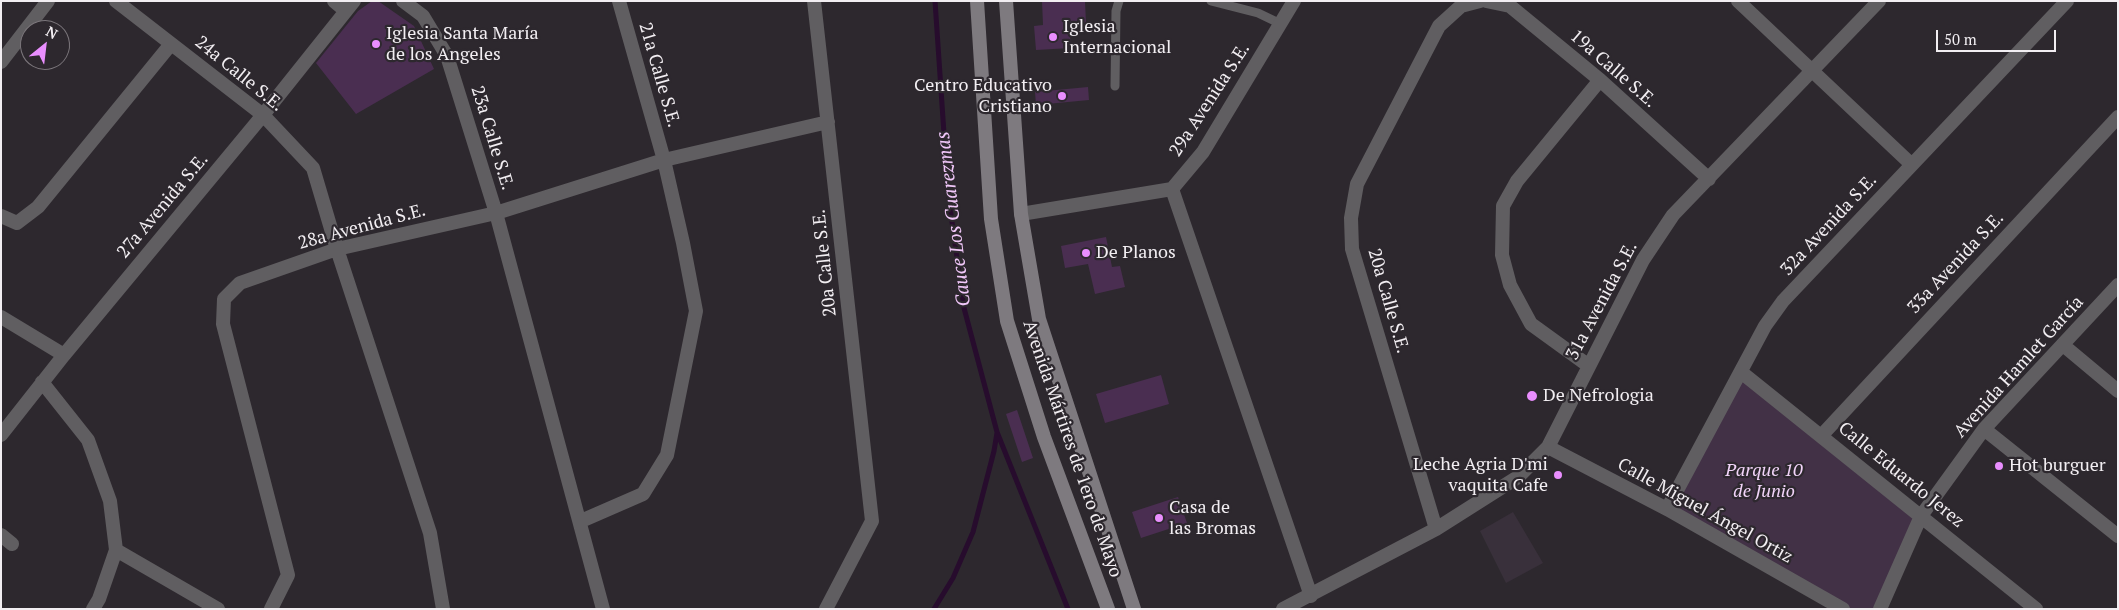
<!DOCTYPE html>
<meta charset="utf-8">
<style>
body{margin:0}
#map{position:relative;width:2119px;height:610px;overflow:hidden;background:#2d282e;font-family:"PT Serif",serif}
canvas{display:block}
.frame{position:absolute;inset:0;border:2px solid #f2eef2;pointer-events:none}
.north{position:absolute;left:20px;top:20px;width:50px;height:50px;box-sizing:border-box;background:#2d282e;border:1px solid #7c777c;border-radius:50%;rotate:29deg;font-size:14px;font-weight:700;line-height:20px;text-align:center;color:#f2eef2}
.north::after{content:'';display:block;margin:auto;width:18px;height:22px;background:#e98efe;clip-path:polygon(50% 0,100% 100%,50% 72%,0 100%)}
.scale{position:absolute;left:1936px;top:30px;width:120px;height:22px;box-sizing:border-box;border:2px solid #f2eef2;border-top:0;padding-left:6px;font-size:15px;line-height:18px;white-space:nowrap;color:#f2eef2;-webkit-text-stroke:4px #2d282e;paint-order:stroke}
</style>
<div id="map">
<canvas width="2119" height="610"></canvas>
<div class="frame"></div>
<div class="north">N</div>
<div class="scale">50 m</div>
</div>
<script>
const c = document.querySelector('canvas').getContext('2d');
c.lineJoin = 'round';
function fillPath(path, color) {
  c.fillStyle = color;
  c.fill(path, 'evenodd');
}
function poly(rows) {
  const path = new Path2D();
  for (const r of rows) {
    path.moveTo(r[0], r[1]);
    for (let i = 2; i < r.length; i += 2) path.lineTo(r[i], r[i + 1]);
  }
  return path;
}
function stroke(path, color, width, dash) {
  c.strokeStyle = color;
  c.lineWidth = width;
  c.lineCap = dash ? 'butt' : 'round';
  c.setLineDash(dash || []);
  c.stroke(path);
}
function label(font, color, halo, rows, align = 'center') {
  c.font = font + ' "PT Serif",serif';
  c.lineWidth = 4.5;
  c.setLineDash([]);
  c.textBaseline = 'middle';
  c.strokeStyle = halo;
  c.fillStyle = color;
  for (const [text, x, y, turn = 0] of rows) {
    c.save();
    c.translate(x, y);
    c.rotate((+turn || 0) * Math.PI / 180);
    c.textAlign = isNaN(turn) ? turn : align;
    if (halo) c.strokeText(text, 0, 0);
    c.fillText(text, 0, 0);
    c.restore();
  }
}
const built = poly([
 [1513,512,1543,563,1506,583,1480,531]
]);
const green = poly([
 [1741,372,1921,516,1880,609,1843,609,1667,509]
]);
const stream = poly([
 [935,1,948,193,964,308,997,432,1068,609],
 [934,609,953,578,973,532,994,451,997,433]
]);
const building = poly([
 [372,1,378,1,414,26,434,69,356,114,316,63,358,11],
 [1042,1,1085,1,1086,23,1069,24,1071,48,1036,50,1034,26,1043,25],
 [1088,87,1089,100,1036,105,1035,92],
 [1106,237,1112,267,1120,266,1125,287,1095,294,1088,264,1065,268,1061,246],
 [1161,375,1169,404,1105,423,1096,394],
 [1017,410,1033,458,1022,462,1006,414],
 [1178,497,1187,523,1141,538,1132,512]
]);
const service = poly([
 [1211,1,1258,13,1281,24],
 [1115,86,1116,11,1119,1]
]);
const minor = poly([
 [116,1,263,115,313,168,337,249,430,533,443,609],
 [334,1,346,11],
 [403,1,423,16,447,56,496,213,603,609],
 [814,1,872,521,826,609],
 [1486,1,1510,6,1600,80,1709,179],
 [1738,1,1911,164],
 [1,62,48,1],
 [1172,189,1311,596],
 [1021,214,1172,189,1203,152,1294,1],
 [1,216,17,223,38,207,171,44],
 [1,317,64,355],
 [2063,345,2118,391],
 [1589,366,1531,324,1510,285,1502,255,1503,206,1517,181,1600,80],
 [1741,372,2036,609],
 [42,382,88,440,110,501,116,550,99,599,93,609],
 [1984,429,2118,536],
 [1,435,64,355,263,115,354,1],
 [1822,435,2118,117],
 [1548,447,1667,509,1843,609],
 [1667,509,1765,326,1783,301,2067,1],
 [581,521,643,494,667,455,696,311,683,243,664,160,619,1],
 [1436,529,1352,249,1351,218,1357,184,1439,26,1461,6,1480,1],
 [1,535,12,544],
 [116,550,218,609],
 [271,609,288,575,223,324,224,299,240,283,337,249,496,213,664,160,828,122],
 [1283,609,1436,529,1518,477,1548,447,1643,260,1673,215,1879,1],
 [1880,609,1921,516,1984,429,2118,285]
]);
const secondary = poly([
 [977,1,991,219,1007,321,1044,437,1108,609],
 [1006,1,1021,214,1039,319,1134,609]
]);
const markers = [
 [1053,37,5,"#e98efe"],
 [376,44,5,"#e98efe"],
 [1062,96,5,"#e98efe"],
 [1086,253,5,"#e98efe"],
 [1532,396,6,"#e98efe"],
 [1999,466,5,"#e98efe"],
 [1558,475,5,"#e98efe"],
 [1159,518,5,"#e98efe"]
];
const poiNames = [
 ["Iglesia",1063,27],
 ["Internacional",1063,48],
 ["Iglesia Santa María",386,34],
 ["de los Angeles",386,55],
 ["Centro Educativo",1052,86,"right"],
 ["Cristiano",1052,107,"right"],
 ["De Planos",1096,253],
 ["De Nefrologia",1543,396],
 ["Leche Agria D'mi",1548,465,"right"],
 ["vaquita Cafe",1548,486,"right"],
 ["Hot burguer",2009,466],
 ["Casa de",1169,508],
 ["las Bromas",1169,529]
];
const streetNames = [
 ["19a Calle S.E.",1613,69,41],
 ["24a Calle S.E.",239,74,39],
 ["21a Calle S.E.",659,75,74],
 ["29a Avenida S.E.",1210,100,-57],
 ["23a Calle S.E.",492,138,73],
 ["27a Avenida S.E.",163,206,-50],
 ["32a Avenida S.E.",1829,225,-47],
 ["28a Avenida S.E.",362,227,-15],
 ["20a Calle S.E.",825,263,-96],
 ["33a Avenida S.E.",1956,263,-47],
 ["20a Calle S.E.",1388,301,74],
 ["31a Avenida S.E.",1602,301,-62],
 ["Avenida Hamlet García",2019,367,-48],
 ["Avenida Mártires de 1ero de Mayo",1072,449,71],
 ["Calle Eduardo Jerez",1901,475,39],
 ["Calle Miguel Ángel Ortiz",1705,511,29]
];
const parkNames = [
 ["Parque 10",1764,471],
 ["de Junio",1764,492]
];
const waterNames = [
 ["Cauce Los Cuarezmas",954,219,-97]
];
fillPath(built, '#39303b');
fillPath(green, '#423146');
stroke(stream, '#270c2d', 5);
fillPath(building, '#4a2e51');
stroke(service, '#605e61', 9);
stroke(minor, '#605e61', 14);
stroke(secondary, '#7e7a7f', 14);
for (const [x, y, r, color] of markers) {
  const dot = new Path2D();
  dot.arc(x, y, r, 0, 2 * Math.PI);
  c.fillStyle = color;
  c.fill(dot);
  stroke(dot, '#2d282e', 2);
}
label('18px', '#f2eef2', '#2d282e', poiNames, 'left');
label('18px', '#f2eef2', '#2d282e', streetNames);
label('italic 18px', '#f2d4f9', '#2d282e', parkNames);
label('italic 19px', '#f0c7f9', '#2d282e', waterNames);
</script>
